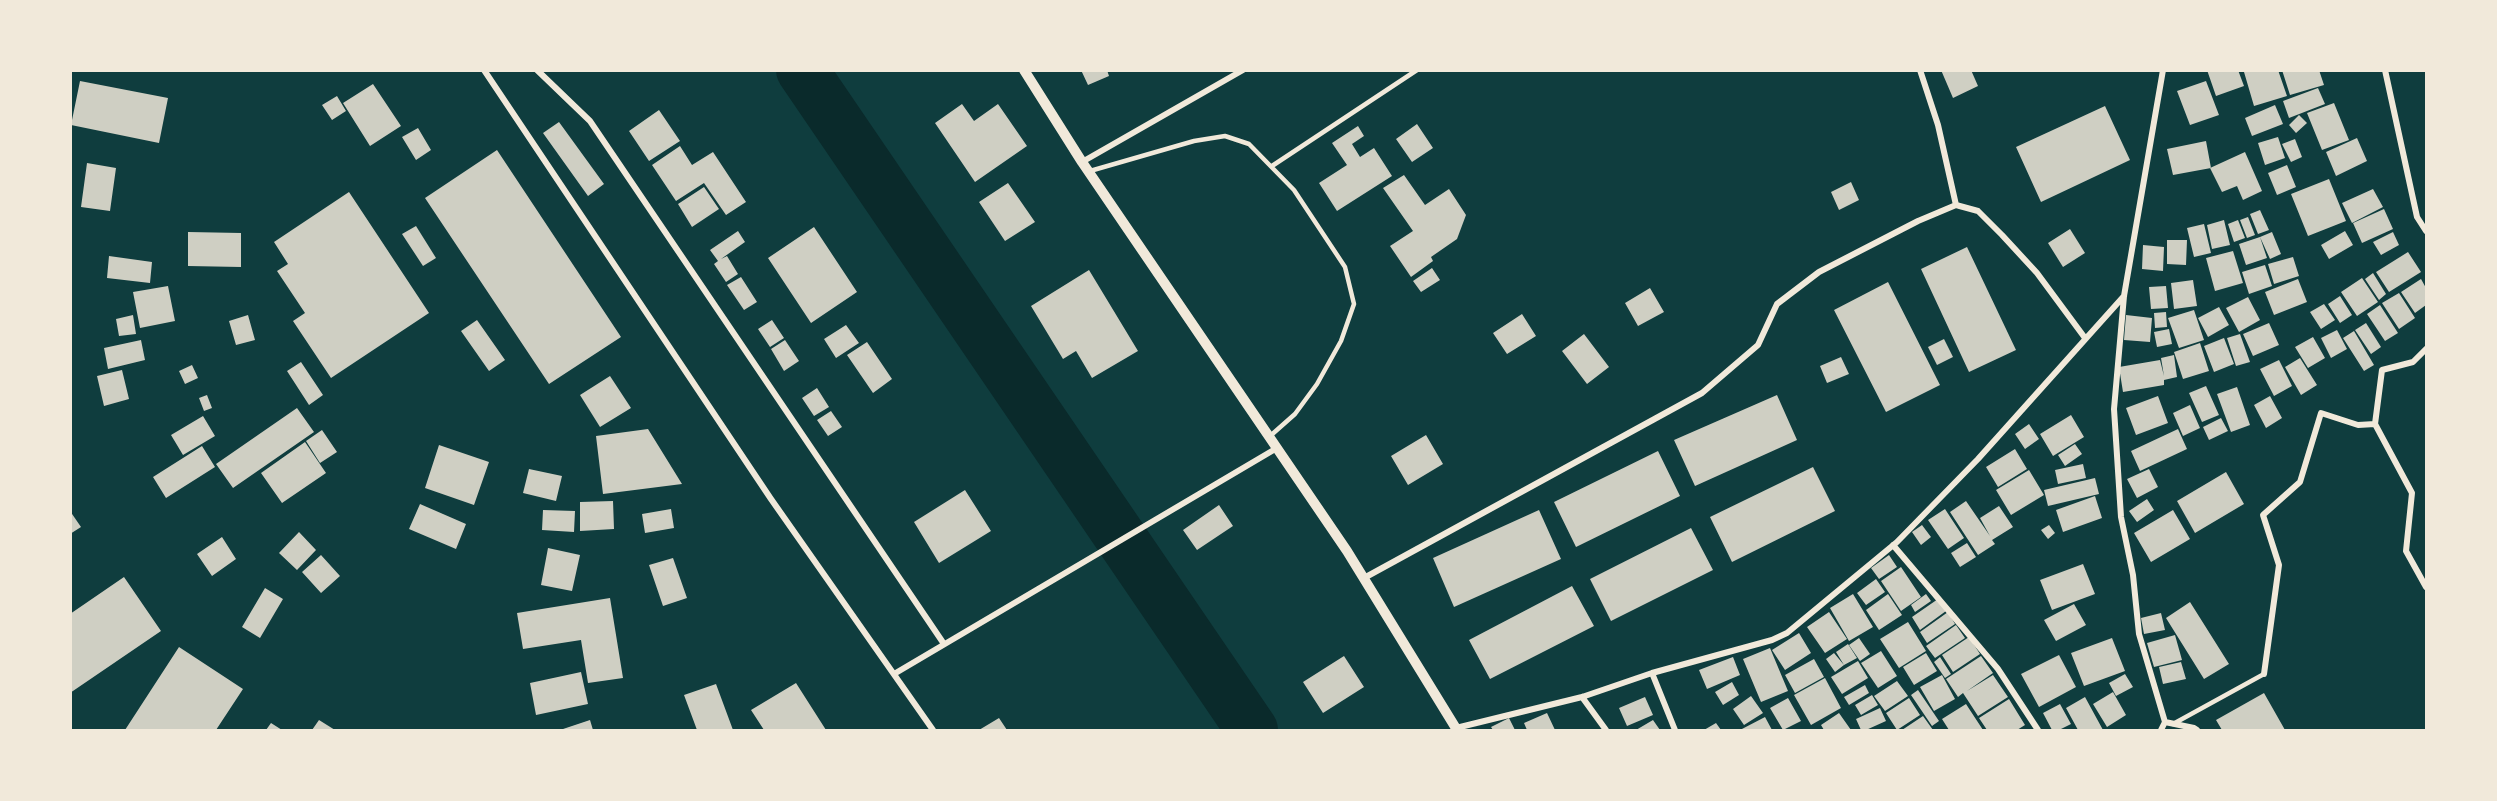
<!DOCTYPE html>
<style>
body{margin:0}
#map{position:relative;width:2497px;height:801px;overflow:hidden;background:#0f3d3e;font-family:Rubik,sans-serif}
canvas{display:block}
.frame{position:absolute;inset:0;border:72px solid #f1e9da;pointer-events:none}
</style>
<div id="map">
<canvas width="2497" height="801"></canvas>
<div class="frame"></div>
</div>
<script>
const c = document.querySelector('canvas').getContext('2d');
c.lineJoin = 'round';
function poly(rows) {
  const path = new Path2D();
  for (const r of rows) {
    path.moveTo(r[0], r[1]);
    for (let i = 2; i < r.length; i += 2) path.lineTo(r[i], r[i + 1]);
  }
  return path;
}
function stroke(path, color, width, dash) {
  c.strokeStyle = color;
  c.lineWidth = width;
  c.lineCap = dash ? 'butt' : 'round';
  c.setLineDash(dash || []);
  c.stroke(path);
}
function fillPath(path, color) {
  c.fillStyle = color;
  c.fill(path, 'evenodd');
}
const river = poly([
 [802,70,1252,730]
]);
const building = poly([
 [1081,70,1107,70,1109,76,1088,85],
 [1941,70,1971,70,1978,86,1953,98],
 [2207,70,2238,70,2244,86,2216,96],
 [2248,70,2278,70,2287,96,2254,106,2244,72],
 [2282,70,2319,70,2324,85,2290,95],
 [80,81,168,98,159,143,71,125],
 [2206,81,2219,115,2190,125,2177,91],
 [373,84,401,126,370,146,343,103],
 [2318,88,2325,104,2289,118,2283,101],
 [337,96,346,111,332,120,322,105],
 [2334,103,2349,140,2322,150,2307,113],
 [962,104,974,121,998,104,1027,146,975,182,935,123],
 [2275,105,2283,124,2252,136,2245,118],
 [2105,106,2130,160,2041,202,2016,147],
 [659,110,680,141,649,161,629,131],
 [2299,115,2307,123,2296,133,2289,125],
 [559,122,604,184,588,196,543,133],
 [1417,124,1433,148,1412,162,1396,139],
 [1358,126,1364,136,1352,144,1360,157,1374,148,1392,176,1337,211,1319,183,1347,165,1332,143],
 [418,128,431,150,416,160,402,137],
 [2278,137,2285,158,2265,165,2258,143],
 [2357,138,2367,161,2336,176,2326,152],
 [2295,139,2302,157,2291,162,2282,144],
 [2206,141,2211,168,2173,175,2167,149],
 [680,146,692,165,713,152,746,202,726,215,704,183,676,201,652,165],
 [497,150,621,337,549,384,425,198],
 [2245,152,2262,191,2243,200,2237,186,2222,192,2210,168],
 [87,163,116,168,110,211,81,207],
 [2287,165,2296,187,2277,195,2268,173],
 [1404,175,1425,205,1449,189,1466,215,1457,239,1431,257,1433,261,1411,277,1390,246,1413,231,1383,188],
 [2329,179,2346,221,2308,236,2291,194],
 [1851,182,1859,200,1839,210,1831,192],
 [1008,183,1035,222,1005,241,979,202],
 [704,187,719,209,692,227,678,204],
 [2373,189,2383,207,2352,223,2342,203],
 [349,192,429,313,331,378,293,321,305,313,277,271,288,264,274,242],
 [2384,209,2393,229,2362,243,2353,223],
 [2260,210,2269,230,2258,234,2250,214],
 [2248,217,2255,235,2247,238,2240,220],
 [2224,220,2230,245,2212,249,2207,225],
 [2238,220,2245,238,2234,242,2228,224],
 [2204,224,2211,253,2194,257,2187,228],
 [416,226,436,258,423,266,402,234],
 [814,227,857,292,811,323,768,258],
 [2070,229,2085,253,2063,267,2048,243],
 [738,231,745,242,721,259,727,256,738,274,726,282,714,264,718,261,710,250],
 [2345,231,2353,245,2329,259,2321,245],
 [188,232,241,233,241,267,188,266],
 [2272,232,2281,254,2270,259,2260,237],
 [2393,232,2399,245,2381,255,2373,242],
 [2260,237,2267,258,2246,265,2239,244],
 [2167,240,2187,240,2186,265,2167,264],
 [2143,245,2164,247,2163,271,2142,269],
 [1967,247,2016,350,1969,372,1921,269],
 [2233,251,2243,283,2215,291,2206,258],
 [2408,252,2421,272,2389,292,2376,272],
 [109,256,152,262,150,283,107,278],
 [2293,257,2299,276,2274,284,2268,264],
 [2265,265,2272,286,2249,294,2242,272],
 [1432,268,1440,280,1421,292,1413,281],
 [1089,270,1138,351,1092,378,1076,351,1063,359,1031,306],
 [2373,273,2386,294,2379,300,2365,279],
 [741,277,757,302,744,310,727,285],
 [2362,278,2378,302,2357,316,2341,292],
 [2298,279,2307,302,2274,315,2265,292],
 [2421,279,2426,288,2426,305,2415,313,2401,292],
 [2193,280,2197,306,2174,309,2171,283],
 [1888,282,1940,385,1886,412,1834,310],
 [168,286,175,321,140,328,133,292],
 [2166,286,2168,308,2151,309,2149,287],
 [1650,288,1664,312,1638,326,1625,303],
 [2399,293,2415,318,2399,329,2382,303],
 [2340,296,2352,315,2340,323,2328,304],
 [2248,297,2260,320,2239,332,2226,308],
 [2324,304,2335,320,2321,329,2310,312],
 [2380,305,2398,333,2385,341,2367,314],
 [2219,307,2229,325,2208,337,2198,318],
 [2194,310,2204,340,2179,348,2168,318],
 [2166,312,2167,327,2155,328,2154,313],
 [1522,314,1536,336,1507,354,1493,333],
 [133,315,136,334,119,336,116,319],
 [248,315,255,340,236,345,229,321],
 [2126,315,2152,318,2150,342,2124,340],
 [477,320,505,360,489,371,461,331],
 [772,320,784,338,770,347,758,329],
 [2269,323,2279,345,2253,356,2243,334],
 [2366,323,2381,347,2371,354,2355,330],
 [846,325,859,343,836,358,824,339],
 [2169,329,2172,344,2157,347,2154,332],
 [2337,330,2347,349,2331,358,2321,338],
 [2354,331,2374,365,2364,371,2343,338],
 [1584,334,1609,367,1587,384,1562,351],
 [2240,334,2250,362,2236,366,2227,338],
 [2313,337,2325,358,2308,368,2295,347],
 [2224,338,2234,364,2214,372,2204,346],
 [1944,339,1953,357,1937,365,1928,347],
 [141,340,145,360,108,369,104,348],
 [785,340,799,361,784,371,771,349],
 [867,342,892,379,873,393,847,355],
 [2200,343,2209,371,2183,379,2174,352],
 [2174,355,2177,377,2164,380,2164,385,2123,392,2119,367,2160,360,2164,376,2161,358],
 [1841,357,1849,374,1827,383,1820,366],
 [2300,358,2317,385,2301,395,2285,367],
 [2279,360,2292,386,2274,396,2260,369],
 [301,362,323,395,309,405,287,371],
 [192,365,198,378,185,384,179,371],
 [122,370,129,399,104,406,97,376],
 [610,376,631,408,600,427,580,395],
 [2206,386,2219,415,2202,422,2189,393],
 [2237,387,2250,425,2231,432,2217,394],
 [817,388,829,407,814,416,802,398],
 [207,395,212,408,204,411,199,398],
 [1777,395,1797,440,1695,486,1674,440],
 [2158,396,2168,423,2136,435,2126,408],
 [2270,396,2282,418,2266,428,2254,405],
 [2190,405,2200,428,2183,436,2173,413],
 [297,408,314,432,233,488,216,464],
 [831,411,842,427,828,436,817,420],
 [2071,415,2084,437,2053,456,2040,434],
 [203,416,215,436,183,455,171,435],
 [2221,418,2228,431,2209,440,2203,427],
 [2029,424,2039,439,2025,449,2015,434],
 [648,429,682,484,603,494,596,436],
 [2178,429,2187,449,2140,471,2131,451],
 [322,430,337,452,320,463,306,441],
 [1426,435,1443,464,1408,485,1391,456],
 [305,442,326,473,282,503,261,473],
 [2075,444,2082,454,2065,466,2058,455],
 [439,445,489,462,474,505,425,488],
 [202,446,215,467,166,498,153,477],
 [2015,449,2027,469,1998,487,1986,467],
 [1658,451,1680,496,1576,547,1554,502],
 [2083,464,2086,478,2058,484,2055,470],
 [1813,467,1835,511,1732,562,1710,517],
 [529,469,562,476,556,501,523,493],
 [2149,469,2158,487,2137,498,2127,479],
 [2029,470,2044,495,2011,515,1996,490],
 [2226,472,2244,504,2195,533,2177,501],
 [2095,478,2099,494,2048,506,2044,490],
 [965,490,991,531,939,563,914,522],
 [2095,496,2102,518,2063,532,2056,510],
 [2147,499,2154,510,2137,522,2129,511],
 [613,501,614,529,580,531,580,502],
 [1966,501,1990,536,1980,518,1999,506,2013,527,1992,540,1995,544,1978,555,1950,512],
 [420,504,466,524,456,549,409,529],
 [1219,505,1233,526,1197,550,1183,530],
 [671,509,674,528,645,533,642,514],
 [1945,509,1964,538,1948,549,1928,520],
 [543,510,575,511,574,532,542,530],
 [1539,510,1561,559,1454,607,1433,558],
 [2173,510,2190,539,2151,562,2134,533],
 [70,511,81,527,70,534],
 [1922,525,1931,537,1921,545,1912,532],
 [2049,525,2055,533,2048,539,2041,530],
 [1691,528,1713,570,1611,621,1590,579],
 [299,532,316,550,297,570,279,553],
 [222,537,236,559,212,576,197,554],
 [1967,543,1976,557,1960,567,1951,553],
 [548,548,580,555,572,591,541,585],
 [321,555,340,576,321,593,302,572],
 [1889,555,1897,567,1879,579,1871,568],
 [673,558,687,598,663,606,649,565],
 [2083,564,2095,594,2052,610,2040,580],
 [1901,567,1921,597,1901,611,1881,581],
 [124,577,161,631,70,693,70,614],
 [1876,579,1885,592,1866,605,1857,593],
 [1572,586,1594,626,1490,679,1469,640],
 [265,588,283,599,260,638,242,627],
 [1853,594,1873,627,1849,641,1830,608],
 [1888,594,1902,615,1879,630,1866,610],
 [1926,594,1931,601,1915,612,1911,605],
 [610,598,623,678,588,683,581,640,523,649,517,613],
 [1938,599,1946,611,1920,630,1912,617],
 [2190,602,2229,664,2204,679,2166,618],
 [2074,604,2086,625,2056,641,2044,620],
 [1829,612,1847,639,1825,653,1807,627],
 [1948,612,1955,624,1927,643,1920,632],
 [2161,613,2165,630,2144,634,2141,618],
 [1908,622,1926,651,1899,668,1880,639],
 [1956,625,1965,638,1935,658,1926,646],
 [1799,633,1811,653,1785,670,1772,650],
 [2175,635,2182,660,2154,667,2147,643],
 [1969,637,1980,654,1953,672,1942,655],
 [1859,638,1870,654,1860,661,1849,645],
 [2112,638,2125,671,2084,686,2071,653],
 [1848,644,1857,658,1844,665,1836,652],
 [179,647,243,689,216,730,125,730],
 [1770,648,1788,691,1761,702,1743,659],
 [1881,651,1897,676,1878,688,1861,663],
 [1834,653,1844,665,1835,672,1826,659],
 [1926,653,1937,671,1914,685,1903,667],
 [2059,655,2076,687,2039,707,2021,674],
 [1344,656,1364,687,1323,713,1303,682],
 [1981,656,1993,673,1967,691,1993,675,2008,697,1978,716,1963,693,1958,697,1946,679],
 [1733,657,1740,675,1707,689,1699,670],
 [1940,657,1951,674,1945,678,1934,662],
 [1814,659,1824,677,1795,693,1785,675],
 [1858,661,1868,678,1842,694,1831,677],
 [2181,662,2186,679,2163,684,2159,667],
 [581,672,588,704,536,715,530,683],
 [2125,674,2133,687,2116,696,2109,683],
 [1942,675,1955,699,1934,711,1920,687],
 [1825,678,1841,708,1811,725,1794,695],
 [1897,681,1908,696,1885,711,1874,696],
 [1732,682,1739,695,1723,705,1715,692],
 [796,683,826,730,764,730,751,710],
 [716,684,733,730,697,730,684,695],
 [1865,685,1869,693,1849,705,1844,697],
 [1918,690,1939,721,1932,726,1911,695],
 [2113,692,2126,715,2107,727,2093,704],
 [2264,693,2285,730,2222,730,2216,720],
 [1872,695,1878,705,1861,715,1855,705],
 [1751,696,1763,713,1744,725,1733,709],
 [1645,697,1653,715,1627,726,1619,708],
 [2085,697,2103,730,2078,730,2066,708],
 [1788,698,1801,721,1783,730,1770,708],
 [1909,698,1920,715,1897,730,1886,713],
 [2009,699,2025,725,2017,730,1987,730,1979,718],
 [1966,704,1983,730,1949,730,1942,719],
 [2060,704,2071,724,2059,730,2052,730,2043,713],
 [1880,708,1886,721,1866,730,1861,730,1856,719],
 [1547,713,1555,730,1527,730,1524,723],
 [1839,713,1851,730,1824,730,1821,725],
 [1923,716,1933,730,1902,730],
 [1765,717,1772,730,1740,730],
 [999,718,1007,730,979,730],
 [1509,718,1515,730,1493,730,1491,727],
 [319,720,335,730,312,730],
 [590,720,593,730,560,730],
 [1653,720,1660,730,1636,730],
 [271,723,282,730,266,730],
 [1716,723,1721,730,1704,730]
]);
const service = poly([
 [1272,166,1417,70],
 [1090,171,1194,141,1225,136,1249,144,1294,190,1345,267,1354,304,1341,341,1317,384,1295,414,1269,437],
 [2173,724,2264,674]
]);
const minor = poly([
 [484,70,771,499,933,730],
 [537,70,590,121,944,644],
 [1920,70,1938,125,1956,205],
 [2385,70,2417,217,2426,231],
 [1082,162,1243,70],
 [2426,349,2413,362,2382,370,2375,424,2412,493,2406,551,2426,587],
 [1893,545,1998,669,2038,730],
 [1364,578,1702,393,1758,345,1777,304,1819,272,1918,221,1956,205,1978,211,2002,235,2037,273,2085,338],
 [1652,673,1675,730],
 [894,674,1277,448],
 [2264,674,2279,565,2263,515,2300,482,2321,413,2358,425,2375,424],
 [1582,697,1606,730],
 [2165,722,2194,728,2197,730],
 [1456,728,1582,697,1652,673,1772,640,1787,633,1897,542,1978,459,2124,296],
 [2161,730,2165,722,2139,634,2133,575,2121,517,2114,409,2124,296,2163,70]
]);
const tertiary = poly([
 [1024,70,1082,162,1347,551,1457,730]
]);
stroke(river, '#0a2a2b', 52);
fillPath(building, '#cfcfc3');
stroke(service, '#f1e9da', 4.5);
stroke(minor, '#f1e9da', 6);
stroke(tertiary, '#f1e9da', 10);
</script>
